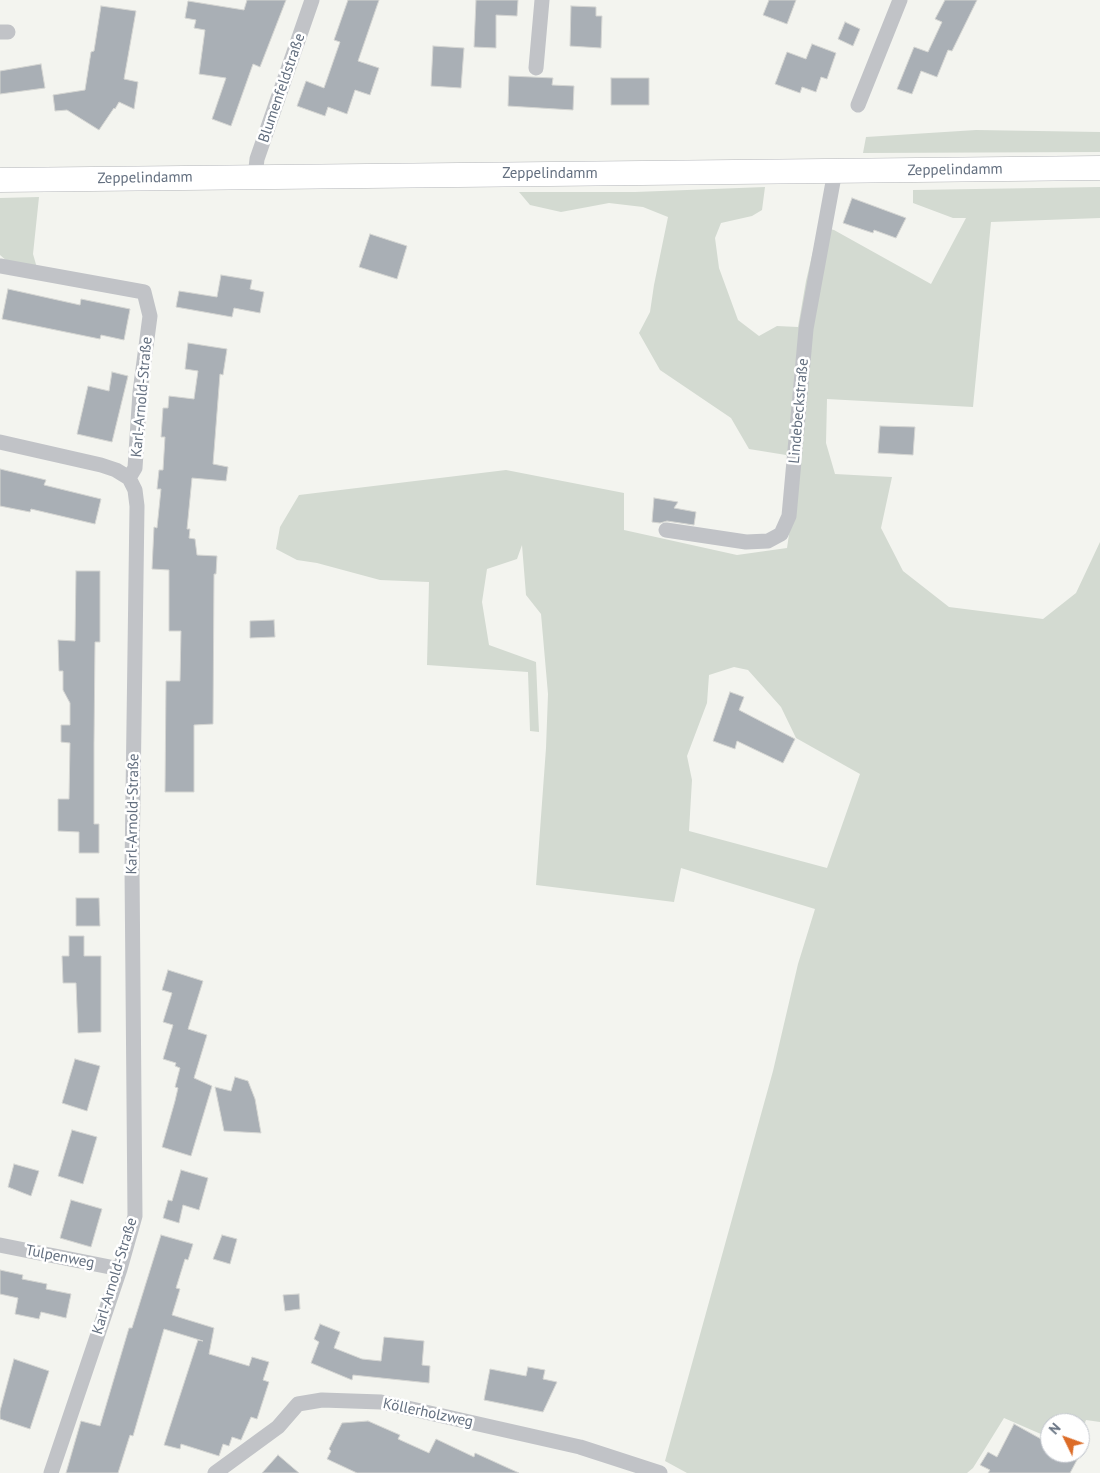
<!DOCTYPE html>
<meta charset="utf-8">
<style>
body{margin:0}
#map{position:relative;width:1100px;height:1473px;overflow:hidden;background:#f3f4ef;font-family:"PT Sans",sans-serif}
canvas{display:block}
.north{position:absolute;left:1040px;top:1413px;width:50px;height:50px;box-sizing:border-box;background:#fff;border:1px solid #c1c5cc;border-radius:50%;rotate:312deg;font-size:14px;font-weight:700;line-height:20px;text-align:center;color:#636f7f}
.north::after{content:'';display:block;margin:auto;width:18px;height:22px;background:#dc6c27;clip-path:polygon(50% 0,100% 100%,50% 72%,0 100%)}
</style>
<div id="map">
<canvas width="1100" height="1473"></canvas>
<div class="north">N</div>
</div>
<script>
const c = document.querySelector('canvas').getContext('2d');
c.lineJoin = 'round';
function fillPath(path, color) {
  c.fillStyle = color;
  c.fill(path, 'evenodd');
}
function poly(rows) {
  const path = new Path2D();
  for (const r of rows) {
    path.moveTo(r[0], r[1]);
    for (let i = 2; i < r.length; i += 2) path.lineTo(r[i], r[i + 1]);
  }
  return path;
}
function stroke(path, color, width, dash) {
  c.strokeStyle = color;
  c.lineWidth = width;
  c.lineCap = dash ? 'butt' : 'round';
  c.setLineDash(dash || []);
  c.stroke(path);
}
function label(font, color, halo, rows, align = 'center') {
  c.font = font + ' "PT Sans",sans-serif';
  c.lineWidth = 5;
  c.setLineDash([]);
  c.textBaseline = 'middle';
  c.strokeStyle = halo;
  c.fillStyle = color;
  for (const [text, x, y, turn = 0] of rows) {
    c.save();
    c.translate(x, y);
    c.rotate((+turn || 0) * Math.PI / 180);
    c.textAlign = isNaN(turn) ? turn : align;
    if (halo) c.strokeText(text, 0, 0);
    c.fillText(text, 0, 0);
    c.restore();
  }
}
const green = poly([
 [976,130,1100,132,1100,152,863,153,866,137],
 [765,187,762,210,752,216,721,223,715,238,719,268,738,320,759,336,777,326,798,327,806,281,819,226,834,230,931,284,966,218,953,218,913,203,913,190,1100,187,1100,218,991,222,973,407,827,399,826,443,835,474,892,477,881,528,903,571,949,607,1043,619,1076,593,1100,542,1100,1422,1086,1420,1080,1435,1080,1423,1050,1423,1050,1438,1004,1418,973,1468,967,1473,687,1473,665,1461,773,1071,798,964,815,909,681,868,674,902,536,885,546,748,548,694,541,614,526,595,522,545,517,559,487,569,482,602,489,645,536,662,539,732,530,731,528,672,427,665,429,582,380,580,317,563,297,560,276,549,280,527,299,495,506,470,624,493,624,530,737,555,787,548,798,473,786,455,749,449,731,418,660,370,639,333,650,312,654,285,668,217,643,207,609,203,561,212,530,205,519,192,635,192],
 [734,667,748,670,781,707,796,738,860,774,827,868,689,831,692,780,687,756,707,703,709,675],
 [39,197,33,254,37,268,7,261,0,255,0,198]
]);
const building = poly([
 [247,0,286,0,260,67,253,64,231,126,212,119,226,78,199,74,205,30,194,28,196,20,185,18,188,1,244,10,247,0],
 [348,0,379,0,358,61,379,68,370,95,355,90,347,114,328,107,325,116,297,106,306,81,324,88,340,42,334,40,348,0],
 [476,0,518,0,517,16,496,15,496,48,474,47,476,0],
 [769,0,796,0,787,24,763,15,769,0],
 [945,0,977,0,952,51,948,50,937,77,921,71,912,94,897,89,914,47,928,52,942,22,935,19,945,0],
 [101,6,136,11,124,79,138,82,134,109,119,102,115,109,114,108,99,130,67,110,55,111,53,95,85,90,91,52,94,51,101,6],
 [571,6,596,7,596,16,602,16,601,48,570,46,571,6],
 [845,22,860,29,853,46,838,39,845,22],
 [812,44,836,53,827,79,821,77,816,92,802,87,800,93,775,84,787,52,806,59,812,44],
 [433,46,464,48,461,88,431,86,433,46],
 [41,64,45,88,0,94,0,71,41,64],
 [509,76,553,78,552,85,574,86,573,110,508,106,509,76],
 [611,78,649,78,649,105,611,105,611,78],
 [852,198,906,218,896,238,874,230,873,233,843,223,852,198],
 [370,234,407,246,397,279,359,267,370,234],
 [221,275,252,280,250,289,264,292,260,313,234,308,232,317,176,307,179,291,217,297,221,275],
 [8,289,80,305,81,299,130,309,124,340,101,335,100,339,2,319,8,289],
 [188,343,227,349,223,375,220,374,213,464,228,467,226,481,192,478,187,529,190,529,189,538,195,539,197,555,217,556,216,574,214,574,213,724,194,725,194,792,165,792,166,681,180,681,181,631,169,631,169,570,152,569,154,527,157,528,161,489,157,489,159,470,163,470,165,437,161,437,163,408,168,408,169,396,194,399,198,371,185,369,188,343],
 [112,372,128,376,112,442,77,434,88,386,109,391,112,372],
 [880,426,915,427,913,455,878,453,880,426],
 [0,469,46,480,44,485,101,499,95,524,31,509,30,512,0,506,0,469],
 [654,498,678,502,674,508,696,512,694,525,667,521,660,523,652,522,654,498],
 [76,571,100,571,100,642,95,642,94,743,94,824,99,824,99,853,79,853,79,832,58,831,58,799,69,799,70,743,61,742,61,725,70,725,70,703,63,690,63,671,59,671,58,640,75,641,76,571],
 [274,620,275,637,250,638,250,621,274,620],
 [730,692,744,697,739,710,795,739,783,763,737,741,735,749,713,741,730,692],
 [76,898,99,898,100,926,76,926,76,898],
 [69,936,84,936,84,956,101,956,101,1032,78,1033,76,983,63,983,62,956,69,956,69,936],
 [168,970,203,981,188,1029,207,1035,194,1078,212,1086,191,1156,162,1147,175,1101,178,1088,175,1087,180,1068,175,1066,176,1063,163,1059,173,1025,163,1022,172,993,162,990,168,970],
 [75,1059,100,1066,87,1111,62,1103,75,1059],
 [235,1077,248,1081,255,1099,261,1133,224,1131,215,1087,231,1091,235,1077],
 [72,1130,97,1137,83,1184,58,1176,72,1130],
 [14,1164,39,1171,31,1196,8,1187,14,1164],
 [181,1170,208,1178,199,1210,183,1205,179,1223,163,1218,168,1200,172,1201,181,1170],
 [71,1200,102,1209,91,1247,60,1238,71,1200],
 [161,1235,193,1244,188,1260,185,1259,176,1288,180,1289,172,1315,214,1328,209,1354,249,1366,252,1357,269,1362,263,1380,269,1382,257,1419,251,1417,241,1440,232,1437,229,1446,223,1444,219,1456,181,1444,180,1449,164,1445,198,1340,203,1341,164,1329,133,1436,130,1435,118,1473,66,1473,81,1421,100,1426,129,1328,132,1328,161,1235],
 [222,1235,237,1239,230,1264,213,1259,222,1235],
 [0,1270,23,1275,22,1279,47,1284,46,1289,71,1294,66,1318,41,1312,39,1319,15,1314,18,1298,0,1294,0,1270],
 [299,1294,300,1309,285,1311,283,1295,299,1294],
 [320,1324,340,1332,334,1348,362,1359,381,1361,384,1337,424,1341,422,1365,430,1366,429,1383,353,1375,352,1380,311,1363,319,1342,314,1339,320,1324],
 [14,1359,49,1371,30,1429,0,1419,0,1411,14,1359],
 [528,1367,545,1370,543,1379,557,1382,543,1412,484,1400,490,1369,526,1376,528,1367],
 [368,1421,400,1435,398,1439,429,1453,436,1439,474,1457,475,1453,519,1473,357,1473,327,1459,331,1451,329,1449,342,1423,368,1421],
 [1014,1424,1050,1444,1050,1453,1068,1453,1078,1458,1070,1473,988,1473,990,1470,980,1465,988,1452,997,1457,1014,1424],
 [278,1455,299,1473,262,1473,278,1455]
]);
const street = poly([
 [0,32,8,32],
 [536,68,542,0],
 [858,105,900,0],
 [255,177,257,159,312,0],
 [0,266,144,292,150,316,140,392,135,468,129,478],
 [0,442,101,465,116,470,129,478],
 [666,530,746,542,768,541,781,534,789,516,806,329,835,171],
 [0,1245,120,1269],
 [51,1473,120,1269,135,1216,132,868,137,506,135,490,129,478],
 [215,1473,278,1427,298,1404,322,1400,381,1402,580,1447,660,1473]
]);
const primary = poly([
 [0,180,1100,168]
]);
const streetNames = [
 ["Blumenfeldstraße",282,88,-71],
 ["Zeppelindamm",955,170,-1],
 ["Zeppelindamm",550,174],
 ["Zeppelindamm",145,178,-1],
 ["Karl-Arnold-Straße",142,397,-85],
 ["Lindebeckstraße",799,411,-85],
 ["Karl-Arnold-Straße",133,814,-89],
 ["Tulpenweg",60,1257,11],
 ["Karl-Arnold-Straße",115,1276,-73],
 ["Köllerholzweg",428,1413,12]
];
fillPath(green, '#d3dad1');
fillPath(building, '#a9afb5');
stroke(building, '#d4d5d2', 1);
stroke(primary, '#b4b6ba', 25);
stroke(street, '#c1c3c7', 15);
stroke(primary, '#fff', 24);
label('15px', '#636f7f', '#fff', streetNames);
</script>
